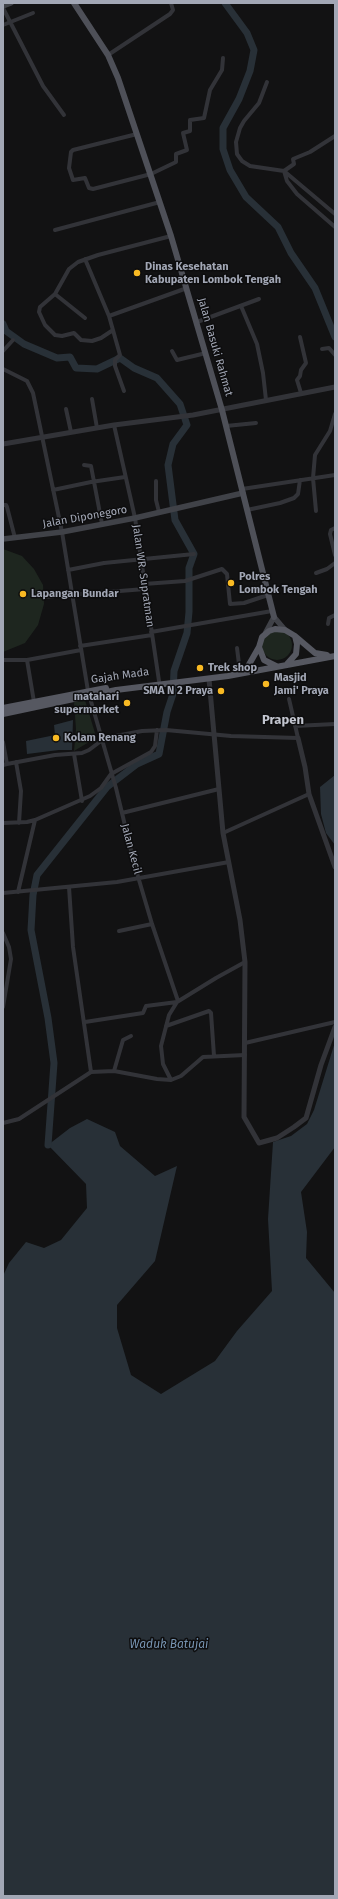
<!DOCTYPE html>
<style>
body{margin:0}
#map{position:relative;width:338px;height:1899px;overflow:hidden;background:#121213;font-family:"Fira Sans",sans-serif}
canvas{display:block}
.frame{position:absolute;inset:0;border:4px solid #a2a7b5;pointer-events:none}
</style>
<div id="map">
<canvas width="338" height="1899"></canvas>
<div class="frame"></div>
</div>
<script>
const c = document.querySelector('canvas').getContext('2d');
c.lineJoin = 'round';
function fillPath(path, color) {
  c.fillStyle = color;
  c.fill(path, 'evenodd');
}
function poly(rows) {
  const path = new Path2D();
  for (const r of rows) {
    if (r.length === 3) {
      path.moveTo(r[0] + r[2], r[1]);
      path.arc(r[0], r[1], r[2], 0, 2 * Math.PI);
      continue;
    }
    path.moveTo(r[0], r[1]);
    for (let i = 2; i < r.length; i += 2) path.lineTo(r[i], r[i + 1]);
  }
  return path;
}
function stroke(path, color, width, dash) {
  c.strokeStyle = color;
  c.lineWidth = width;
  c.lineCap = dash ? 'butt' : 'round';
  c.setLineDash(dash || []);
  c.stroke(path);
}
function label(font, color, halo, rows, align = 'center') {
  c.font = font + ' "Fira Sans",sans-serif';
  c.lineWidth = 3;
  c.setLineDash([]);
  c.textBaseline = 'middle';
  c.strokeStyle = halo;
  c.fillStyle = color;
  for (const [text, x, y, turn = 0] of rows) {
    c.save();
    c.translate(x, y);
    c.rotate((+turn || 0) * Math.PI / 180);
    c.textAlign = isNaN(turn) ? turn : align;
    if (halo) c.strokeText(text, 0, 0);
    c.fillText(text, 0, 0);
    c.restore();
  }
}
const green = poly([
 [3,549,22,556,34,569,43,585,44,604,38,625,25,643,3,652],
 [277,645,15],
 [85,700,95,733,94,739,74,751,76,729,74,702]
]);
const water = poly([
 [73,720,72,750,59,750,27,754,26,741,55,735,54,725],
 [335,775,335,845,326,833,321,814,320,787],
 [335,1042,335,1147,301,1192,307,1232,306,1258,335,1293,335,1896,3,1896,3,1276,9,1263,26,1242,44,1248,61,1240,87,1208,86,1184,48,1145,70,1128,87,1119,115,1132,120,1146,155,1176,177,1166,155,1261,117,1305,117,1328,131,1375,161,1394,215,1361,237,1331,272,1291,268,1219,273,1142,291,1136,307,1124,314,1110]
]);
const river = poly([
 [225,3,247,33,254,50,250,71,239,99,223,128,223,149,230,170,246,197,278,227,291,253,315,288,335,337],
 [3,324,6,331,24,344,57,358,70,357,76,368,97,369,120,358,134,368,157,378,180,404,187,425,173,444,168,465,175,520,194,554,189,568,189,612,187,633,174,671,173,694,167,712,159,754,137,764,107,787,37,875,33,895,31,930,48,1018,54,1063,48,1145]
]);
const minor = poly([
 [3,8,43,86,64,115],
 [3,25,33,13],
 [108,55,170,14,173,10,171,3],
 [267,82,259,103,244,121,240,128,236,142,237,154,242,161,250,166,284,171,335,214],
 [137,134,73,150,71,152,69,168,73,180,85,178,89,188,93,189,151,174,176,162,176,154,187,150,183,133,190,131,190,120,204,118,210,90,222,70,223,58],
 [335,136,310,152,293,159,294,164,284,171,287,181,297,194,335,227],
 [55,230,160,202],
 [85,259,109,316,120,355,115,360,115,366,124,391],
 [55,294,85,318],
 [241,306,257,344,263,373,266,400],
 [109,316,187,288],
 [197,322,259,299],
 [113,330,101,338,92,341,81,340,74,333,62,336,55,335,45,325,39,312,40,307,55,294,69,269,78,262,98,255,171,236],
 [300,337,306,363,301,370,300,376,297,380,301,393],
 [322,349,329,348,335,355],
 [3,351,13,340],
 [172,351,177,360,206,353],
 [3,369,27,381,33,393,62,532,88,691,116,788,134,863,152,924,178,1001],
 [92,399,97,428],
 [66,409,71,432],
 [114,425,135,518,159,681],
 [226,426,256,423],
 [84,465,91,466,102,524],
 [156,481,156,500,159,512],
 [242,489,335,475],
 [53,490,91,482,125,477],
 [3,505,6,505,7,507,15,538],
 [247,510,280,503,294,498,298,494,300,480],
 [316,511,313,478,315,455,330,431,335,414],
 [335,528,331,530,330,534,335,555],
 [68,570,104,563,194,554],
 [316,573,327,569,335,563],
 [144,584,185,581,222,569,227,574,230,604,244,603,268,595],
 [44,597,145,589],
 [328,624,329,618,335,615],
 [151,632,272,611],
 [80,646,152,635],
 [237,648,240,672],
 [3,660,27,660,81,650],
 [27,660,34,702],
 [295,726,335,724],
 [3,742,7,764,3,765],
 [74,754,82,801],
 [16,762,21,791,19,823],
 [7,764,55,755,82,753,89,750,105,738,142,731,166,730,231,736,298,738,289,699],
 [122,813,219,789],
 [3,823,27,822,35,820,90,796,101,788,111,774,151,752,155,746,157,730],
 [223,833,309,794],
 [69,887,73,947,91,1072],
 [18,892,35,820],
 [3,893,117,882,229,862],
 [119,931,152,924],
 [3,933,9,947,11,959,3,1007],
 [85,1022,143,1013,146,1006,177,1002,216,978,245,962],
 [166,1026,209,1011,211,1013,214,1056],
 [245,1043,335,1022],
 [114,1071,123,1040,131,1036],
 [171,1080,163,1064,161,1046,169,1015,177,1002],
 [3,1123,19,1119,91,1072,114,1071,157,1079,171,1080,181,1076,203,1057,245,1055]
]);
const tertiary = poly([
 [3,444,114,425,193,415,335,387],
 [209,679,223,833,240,920,245,962,244,1117,259,1143,277,1138,294,1127,306,1118,321,1065,335,1027],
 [298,738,305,767,309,794,335,867]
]);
const secondary = poly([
 [3,6,11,3],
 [3,539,62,532,135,518,243,493],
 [266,632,274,617,285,630]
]);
const primary = poly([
 [74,3,108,55,118,78,171,236,222,410,274,617]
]);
const trunk = poly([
 [295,636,315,653,327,655],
 [276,666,264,660,259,647,262,637,269,631,275,629,285,630,295,636,297,644,296,654,287,664],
 [242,671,247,668,259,647],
 [3,708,106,688],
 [3,714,116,690,228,676,335,656]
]);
const markers = [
 [137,273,4,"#f9ba23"],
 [231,583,4,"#f9ba23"],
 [23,594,4,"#f9ba23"],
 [200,668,4,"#f9ba23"],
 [266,684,4,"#f9ba23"],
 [221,691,4,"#f9ba23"],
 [127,703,4,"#f9ba23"],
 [56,738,4,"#f9ba23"]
];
const poiNames = [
 ["Dinas Kesehatan",145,267],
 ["Kabupaten Lombok Tengah",145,280],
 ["Polres",239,577],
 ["Lombok Tengah",239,590],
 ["Lapangan Bundar",31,594],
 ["Trek shop",208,668],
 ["Masjid",274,678],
 ["Jami' Praya",274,691],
 ["SMA N 2 Praya",213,691,"right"],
 ["matahari",119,697,"right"],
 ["supermarket",119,710,"right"],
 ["Kolam Renang",64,738]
];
const streetNames = [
 ["Jalan Basuki Rahmat",215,347,74],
 ["Jalan Diponegoro",85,517,-10],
 ["Jalan WR. Supratman",143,576,82],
 ["Gajah Mada",120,676,-8],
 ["Jalan Kecil",131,849,75]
];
const waterNames = [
 ["Waduk Batujai",169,1645]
];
const quarterNames = [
 ["Prapen",283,720]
];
fillPath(green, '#1e261f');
fillPath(water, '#283037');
stroke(river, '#283037', 7);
stroke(minor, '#323338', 4);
stroke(tertiary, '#323338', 5);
stroke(secondary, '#404248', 5.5);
stroke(primary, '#4e5058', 6);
stroke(trunk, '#565861', 6);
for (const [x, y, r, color] of markers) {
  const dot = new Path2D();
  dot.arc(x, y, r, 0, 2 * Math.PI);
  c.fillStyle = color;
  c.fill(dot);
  stroke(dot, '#0d0d0e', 1.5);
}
label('bold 11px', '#a2a7b5', '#0d0d0e', poiNames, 'left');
label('11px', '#a2a7b5', '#0d0d0e', streetNames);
label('italic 12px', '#7794b2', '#0d0d0e', waterNames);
label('bold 13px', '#c3c6d0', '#0d0d0e', quarterNames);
</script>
